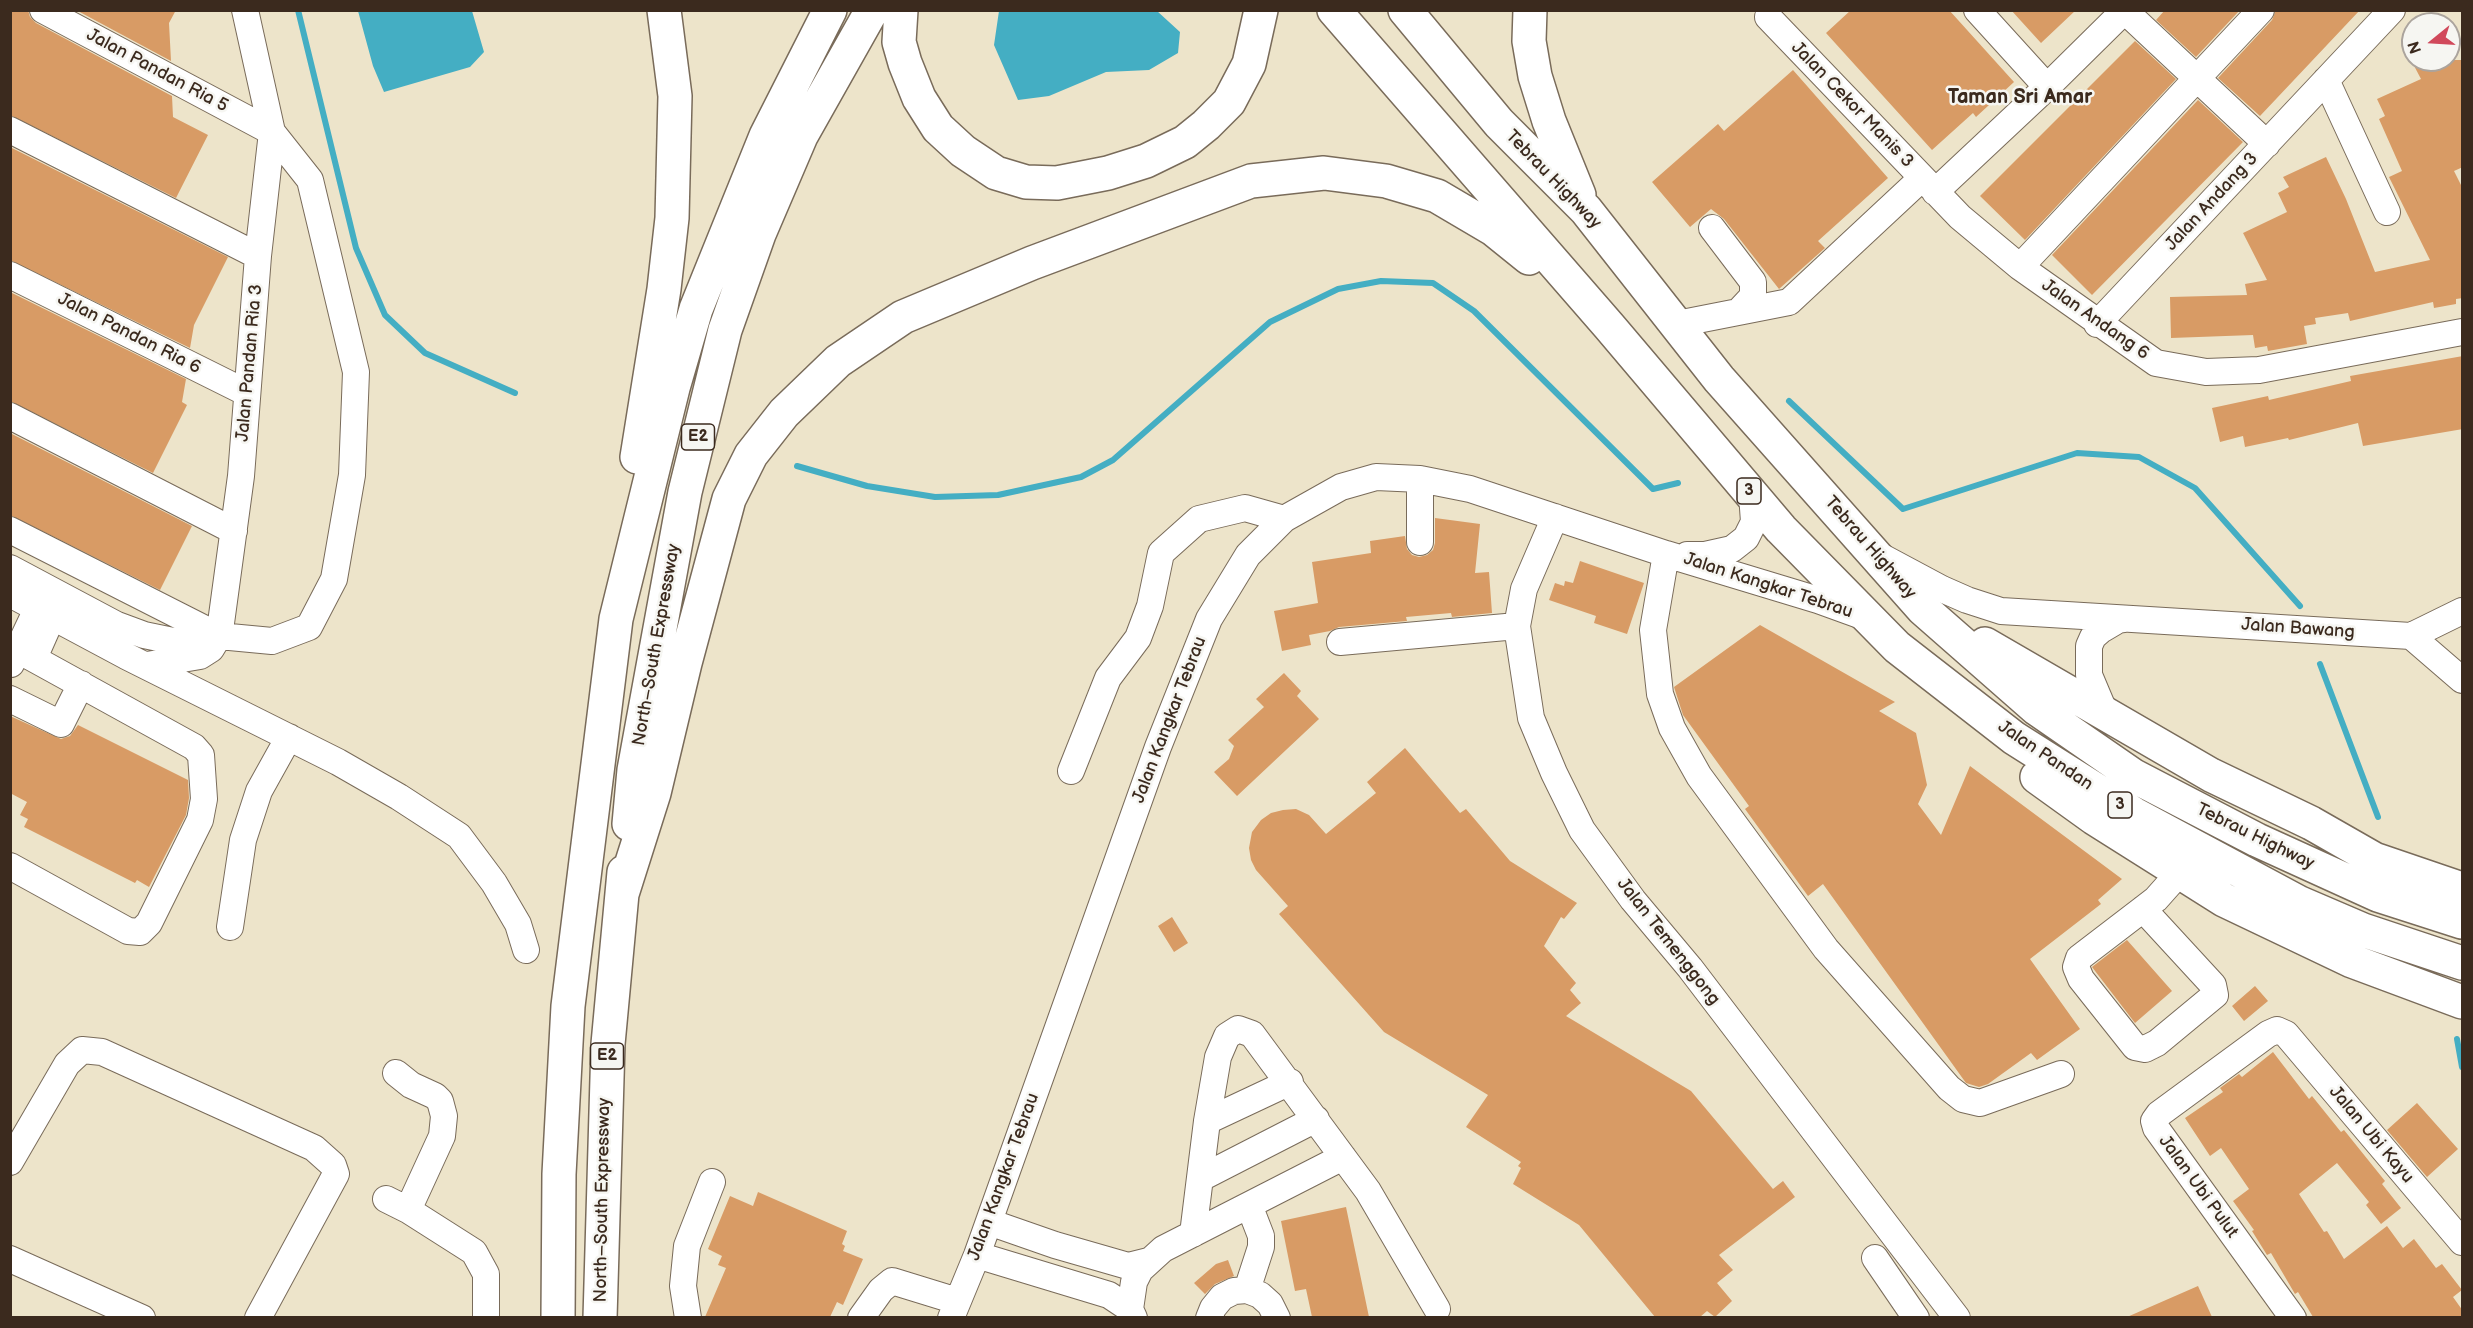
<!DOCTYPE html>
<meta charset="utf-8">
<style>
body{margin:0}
#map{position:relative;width:2473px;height:1328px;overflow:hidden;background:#ede4ca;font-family:"Balsamiq Sans",sans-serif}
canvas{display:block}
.frame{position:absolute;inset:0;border:12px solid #3b2a1e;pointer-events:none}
.north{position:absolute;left:2401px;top:12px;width:60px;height:60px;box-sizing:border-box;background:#f6f6f2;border:2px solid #aba49d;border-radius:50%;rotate:252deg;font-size:16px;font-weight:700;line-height:24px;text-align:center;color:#3b2a1e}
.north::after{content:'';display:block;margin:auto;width:21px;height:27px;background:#d1495b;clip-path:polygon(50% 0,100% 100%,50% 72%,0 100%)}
</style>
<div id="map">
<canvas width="2473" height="1328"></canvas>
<div class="frame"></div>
<div class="north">N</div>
</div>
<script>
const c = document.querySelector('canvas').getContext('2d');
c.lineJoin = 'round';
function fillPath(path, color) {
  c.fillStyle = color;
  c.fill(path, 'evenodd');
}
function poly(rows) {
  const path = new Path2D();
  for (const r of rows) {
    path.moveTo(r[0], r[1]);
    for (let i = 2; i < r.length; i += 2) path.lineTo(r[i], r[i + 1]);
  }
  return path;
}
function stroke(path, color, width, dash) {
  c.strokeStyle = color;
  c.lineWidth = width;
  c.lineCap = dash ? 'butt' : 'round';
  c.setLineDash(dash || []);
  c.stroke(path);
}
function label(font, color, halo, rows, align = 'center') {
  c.font = font + ' "Balsamiq Sans",sans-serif';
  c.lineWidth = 5;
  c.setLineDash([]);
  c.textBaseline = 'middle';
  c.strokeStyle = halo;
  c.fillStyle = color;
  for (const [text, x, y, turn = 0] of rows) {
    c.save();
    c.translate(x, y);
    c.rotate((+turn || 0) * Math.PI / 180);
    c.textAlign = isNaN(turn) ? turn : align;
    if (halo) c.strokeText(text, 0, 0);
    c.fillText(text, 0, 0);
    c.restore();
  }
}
const water = poly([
 [358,11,472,11,484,52,470,67,384,92,373,66],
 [999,11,1157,11,1180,32,1178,53,1149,70,1106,72,1049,96,1018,100,994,45]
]);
const stream = poly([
 [298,10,356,248,385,315,425,353,515,393],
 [1789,401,1903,509,2077,453,2139,457,2195,488,2300,606],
 [797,466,867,486,935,497,998,495,1081,477,1113,460,1270,322,1338,289,1381,281,1433,283,1474,311,1653,489,1678,483],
 [2320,664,2378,817],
 [2457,1039,2462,1067]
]);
const building = poly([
 [10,10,28,10,30,17,36,23,172,96,173,117,208,135,176,198,10,115],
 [76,10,176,10,169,23,171,61],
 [1851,10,1949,10,2014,82,1976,117,1973,113,1932,150,1826,33],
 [2011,10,2076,10,2041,43],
 [2165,10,2240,10,2196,57,2156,20],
 [2276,10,2360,10,2260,116,2218,78,2272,20],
 [2135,41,2176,79,2025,240,1980,196],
 [2411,60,2463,60,2463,167,2454,171,2463,189,2463,298,2456,299,2456,304,2434,308,2433,302,2350,321,2348,313,2315,318,2316,324,2304,326,2307,344,2268,351,2267,346,2255,348,2253,335,2171,338,2170,297,2247,295,2245,284,2267,280,2243,233,2287,212,2278,193,2289,187,2283,177,2326,157,2346,199,2375,272,2430,260,2389,177,2402,171,2379,119,2385,116,2377,99,2421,79],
 [1793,70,1888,178,1818,241,1825,248,1779,289,1724,219,1711,209,1690,227,1652,182,1718,124,1724,131],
 [2198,100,2243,142,2092,295,2052,255],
 [10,147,228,257,194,325,190,348,10,260],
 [10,292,186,379,182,402,187,405,153,473,10,401],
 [2463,356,2463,429,2363,446,2358,423,2289,440,2288,438,2245,447,2243,436,2220,442,2212,408,2268,396,2269,400,2351,381,2350,376],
 [10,433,192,526,160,590,10,515],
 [1435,518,1480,524,1475,573,1489,572,1492,613,1452,617,1451,613,1406,617,1407,621,1339,627,1330,631,1309,635,1311,645,1282,651,1274,611,1318,603,1312,562,1371,553,1370,541,1405,536,1407,549,1412,555,1419,557,1427,555,1433,550,1435,543],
 [1580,561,1644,583,1627,634,1594,623,1596,616,1549,600,1555,583,1564,586,1565,581,1573,583],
 [1760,625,1895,702,1879,711,1916,733,1927,785,1918,804,1941,835,1970,766,2122,879,2098,900,2101,904,2030,959,2080,1029,2037,1060,2031,1053,1988,1084,1979,1087,1966,1083,1823,884,1808,896,1745,809,1749,806,1683,715,1674,687],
 [1284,673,1301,691,1297,696,1319,719,1237,796,1214,772,1229,759,1234,746,1228,740,1264,707,1256,699],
 [10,716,61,739,70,736,78,725,188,780,189,798,186,815,149,887,137,880,135,883,24,827,28,819,20,815,27,802,10,793],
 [1405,748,1460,813,1466,809,1510,861,1577,903,1564,919,1561,917,1544,946,1576,983,1570,990,1581,1003,1566,1016,1691,1091,1773,1189,1783,1181,1795,1197,1719,1255,1733,1270,1717,1283,1732,1301,1715,1317,1707,1311,1700,1317,1655,1317,1579,1225,1513,1184,1521,1168,1518,1166,1521,1162,1466,1127,1488,1095,1384,1032,1279,914,1288,906,1256,870,1251,860,1249,848,1252,832,1261,820,1271,813,1283,810,1296,809,1309,815,1326,834,1376,793,1367,782],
 [1172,917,1188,943,1174,952,1158,926],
 [2127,940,2172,991,2135,1023,2092,967],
 [2255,986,2268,1001,2244,1021,2232,1006],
 [2273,1052,2309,1099,2312,1096,2341,1132,2344,1130,2385,1181,2382,1184,2401,1208,2381,1224,2366,1205,2369,1202,2337,1163,2299,1194,2324,1232,2327,1231,2344,1259,2387,1226,2403,1248,2414,1239,2436,1268,2442,1264,2462,1290,2453,1297,2463,1311,2463,1317,2313,1317,2298,1292,2295,1294,2271,1253,2267,1255,2252,1231,2254,1230,2233,1201,2249,1189,2221,1148,2210,1156,2185,1118,2223,1092,2220,1088,2239,1074,2242,1077],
 [2417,1103,2458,1149,2427,1177,2387,1130],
 [758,1192,847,1231,842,1244,845,1246,843,1251,863,1259,843,1305,837,1302,830,1317,705,1317,726,1268,718,1265,722,1256,708,1249,730,1196,753,1206],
 [1346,1207,1369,1317,1312,1317,1306,1289,1295,1291,1281,1221],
 [1228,1260,1234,1276,1215,1284,1205,1294,1194,1283,1216,1264],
 [2198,1286,2212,1317,2127,1317]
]);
const minor = poly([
 [43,10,272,132,310,180,356,372,352,475,334,579,309,627,272,641,219,636],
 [1977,10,2047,87],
 [2125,11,2267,144],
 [1768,17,1960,217,2020,267,2156,363,2206,372,2259,370,2462,332],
 [2326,80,2387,212],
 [10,130,258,256],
 [1935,192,2047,87,2125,10],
 [1712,228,1753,282,1753,296,1739,311],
 [2020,267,2261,10],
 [10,275,247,393],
 [1677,324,1789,302,1922,178],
 [2097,324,2392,10],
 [10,416,234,531],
 [1555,517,1524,589,1517,626,1531,718,1554,773,1582,830,1633,900,1690,968,1957,1318],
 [10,530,209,631],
 [1420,542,1420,479],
 [1666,554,1653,630,1660,694,1672,728,1699,776,1826,949,1949,1088,1963,1099,1980,1103,2061,1074],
 [1687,555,1705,555,1732,549,1746,538,1754,522,1752,494],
 [1884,558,1942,589,1967,600,2001,611,2411,636,2462,611],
 [10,568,117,625,144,635,173,641,193,641,211,630],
 [10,594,126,656,338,762,399,797,459,836,494,883,518,924,526,950],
 [2411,636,2462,680],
 [1340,642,1517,626],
 [34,658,53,615],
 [11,664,38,607],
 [147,665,200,656,211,649,219,636,221,623,241,476,258,256,272,132,245,10],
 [10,699,61,724,81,684],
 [2105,713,2089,675,2089,646,2093,637,2101,630,2118,620,2125,619],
 [1071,771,1108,678,1138,638,1150,606,1161,553,1199,519,1245,508,1284,519],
 [10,866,128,931,140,932,149,923,200,820,204,799,201,755,194,747,18,650],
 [2143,909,2213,985,2215,995,2157,1043,2145,1049,2135,1047,2081,979,2076,967,2079,958,2143,909,2156,899,2180,872],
 [230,927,243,840,259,791,289,737],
 [396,1073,411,1085,435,1096,440,1101,444,1116,442,1136,408,1210],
 [1207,1121,1290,1082],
 [10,1162,67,1064,82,1050,102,1052,314,1148,333,1165,336,1174,258,1318],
 [1201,1178,1316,1119],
 [386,1199,408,1210,474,1252,486,1274,486,1318],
 [989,1222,1055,1245,1128,1266,1148,1261],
 [1193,1234,1207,1121,1218,1057,1227,1036,1238,1029,1252,1034,1368,1191,1437,1309],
 [977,1255,1109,1295,1130,1309,1134,1318],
 [1875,1258,1916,1318],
 [10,1259,142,1318],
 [1247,1290,1261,1247,1261,1236,1249,1205],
 [1130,1309,1134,1282,1140,1270,1163,1249,1343,1157],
 [688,1318,683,1286,687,1246,712,1182],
 [861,1318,881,1290,892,1281,957,1301],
 [951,1318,977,1255,1158,747,1209,619,1248,555,1284,519,1341,487,1376,477,1420,479,1470,489,1666,554,1818,600,1865,617],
 [1209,1318,1213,1308,1222,1297,1234,1291,1247,1290,1260,1295,1270,1304,1277,1318],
 [2293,1318,2156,1128,2154,1121,2159,1114,2268,1034,2277,1030,2286,1034,2462,1242]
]);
const highway = poly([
 [901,10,899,42,905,63,919,98,938,128,963,151,996,173,1026,182,1057,183,1108,173,1146,161,1185,142,1206,125,1229,102,1249,64,1261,10],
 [1334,10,1609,326,1781,529,1897,647,2014,738,2134,814,2300,903,2363,930,2462,963],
 [1405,10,1499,123,1586,210,1719,379,1923,609,2037,709,2134,776,2257,840,2378,895,2462,922],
 [1530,10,1529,41,1535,76,1549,121,1579,195],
 [637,457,664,289,672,218,675,96,664,10],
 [1985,644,2211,775,2311,823,2374,859,2462,889],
 [2037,777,2094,818,2224,900,2352,961,2462,1002],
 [629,824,634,770,685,492,725,330,759,234,801,136,872,10],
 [622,894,654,793,685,663,729,499,751,455,784,413,838,361,903,317,1032,263,1251,181,1324,173,1386,181,1437,196,1493,229,1529,258],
 [558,1318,559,1174,568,1006,616,619,673,388,696,309,766,136,830,10],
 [600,1318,608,1044,624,872]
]);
const shields = [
 [698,437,33],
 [1749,491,24],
 [2120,805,24],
 [607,1056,33]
];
const shieldNames = [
 ["E2",698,437],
 ["3",1749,491],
 ["3",2120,805],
 ["E2",607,1056]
];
const streetNames = [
 ["Jalan Pandan Ria 5",157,71,28],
 ["Jalan Cekor Manis 3",1852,105,46],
 ["Tebrau Highway",1553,180,46],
 ["Jalan Andang 3",2212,202,-47],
 ["Jalan Andang 6",2095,320,35],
 ["Jalan Pandan Ria 6",129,334,27],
 ["Jalan Pandan Ria 3",250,363,-85],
 ["Tebrau Highway",1870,548,49],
 ["Jalan Kangkar Tebrau",1768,586,18],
 ["Jalan Bawang",2298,629,4],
 ["North–South Expressway",657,645,-80],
 ["Jalan Kangkar Tebrau",1170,720,-69],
 ["Jalan Pandan",2045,756,34],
 ["Tebrau Highway",2255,837,26],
 ["Jalan Temenggong",1668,942,52],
 ["Jalan Ubi Kayu",2371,1135,50],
 ["Jalan Kangkar Tebrau",1004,1177,-70],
 ["Jalan Ubi Pulut",2198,1187,54],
 ["North–South Expressway",603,1200,-89]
];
const neighbourhoodNames = [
 ["Taman Sri Amar",2020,98]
];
fillPath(water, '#44aec3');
stroke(stream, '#44aec3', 6);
fillPath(building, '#d89b65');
stroke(minor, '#796b5a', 28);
stroke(highway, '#796b5a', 36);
stroke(minor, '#fff', 26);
stroke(highway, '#fff', 33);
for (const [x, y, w] of shields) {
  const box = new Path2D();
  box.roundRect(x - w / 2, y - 13, w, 26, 4.5);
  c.fillStyle = '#f6f6f2';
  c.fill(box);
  stroke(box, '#3b2a1e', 1.5);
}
label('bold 16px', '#3b2a1e', null, shieldNames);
label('18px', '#3b2a1e', '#f6f6f2', streetNames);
label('bold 20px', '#3b2a1e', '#f6f6f2', neighbourhoodNames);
</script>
